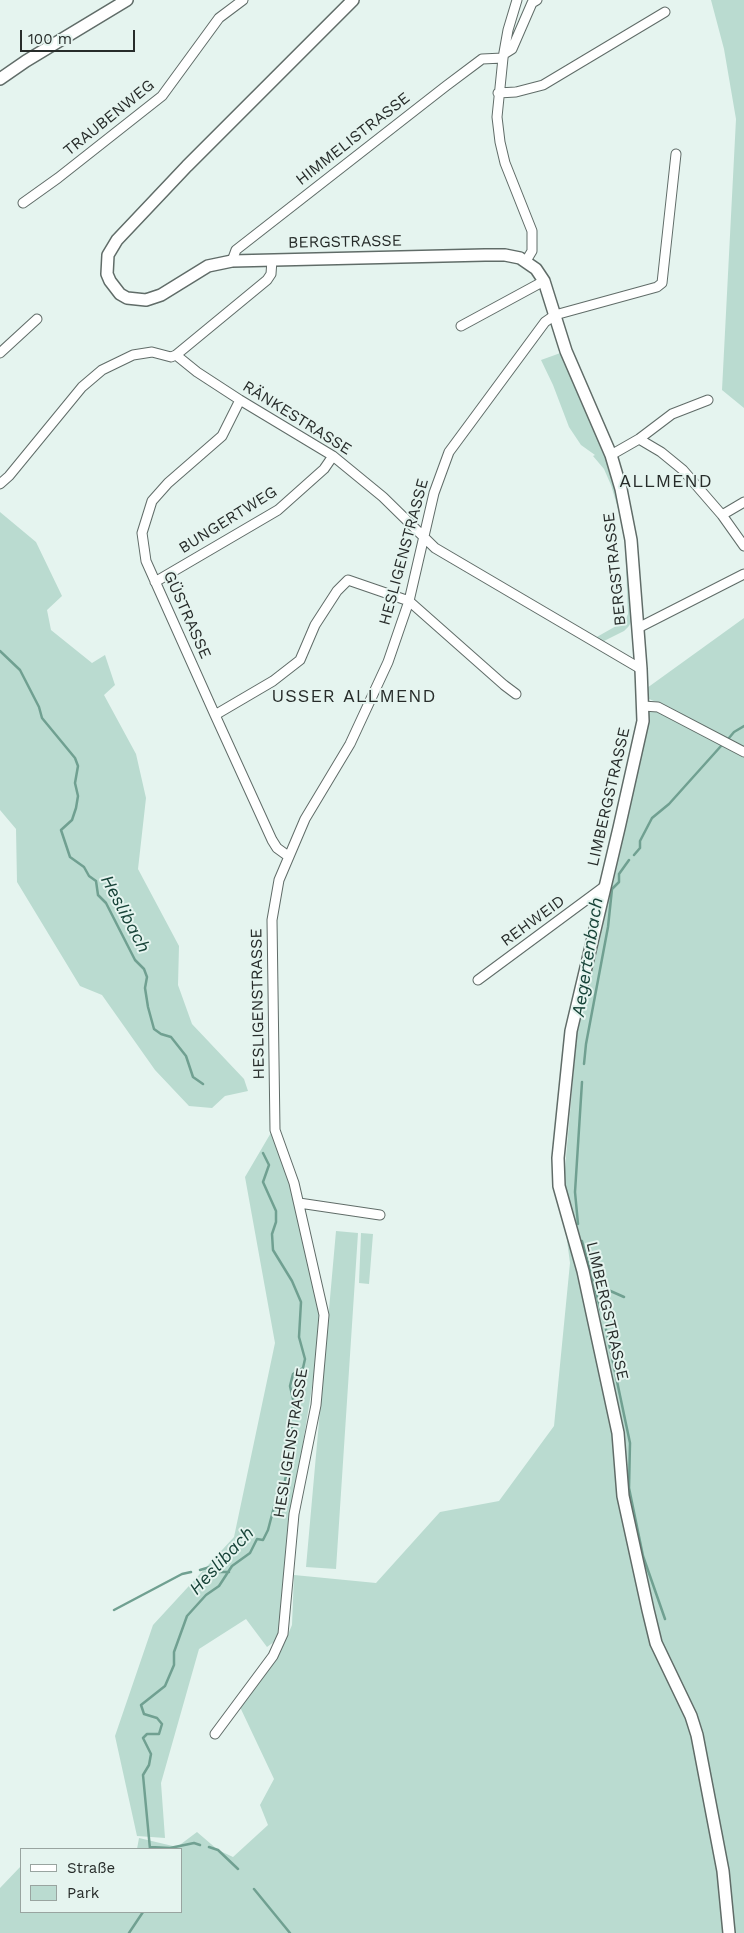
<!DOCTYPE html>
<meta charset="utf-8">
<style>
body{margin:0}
#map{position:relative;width:744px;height:1933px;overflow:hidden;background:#e5f4ef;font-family:"Work Sans",sans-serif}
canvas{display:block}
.legend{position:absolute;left:20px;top:1848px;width:162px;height:65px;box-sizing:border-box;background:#e5f4ef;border:1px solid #99a4a0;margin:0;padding:6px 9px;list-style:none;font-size:15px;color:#272c2a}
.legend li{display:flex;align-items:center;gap:10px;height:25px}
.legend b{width:25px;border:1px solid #99a4a0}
.scale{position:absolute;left:20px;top:30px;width:115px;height:22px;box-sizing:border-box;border:2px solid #272c2a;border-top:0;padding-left:6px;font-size:15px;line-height:18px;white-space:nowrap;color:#272c2a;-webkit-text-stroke:4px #e5f4ef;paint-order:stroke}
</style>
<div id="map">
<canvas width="744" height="1933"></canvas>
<ul class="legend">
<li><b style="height:6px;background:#fff"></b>Straße</li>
<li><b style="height:14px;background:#badbd0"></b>Park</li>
</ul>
<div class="scale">100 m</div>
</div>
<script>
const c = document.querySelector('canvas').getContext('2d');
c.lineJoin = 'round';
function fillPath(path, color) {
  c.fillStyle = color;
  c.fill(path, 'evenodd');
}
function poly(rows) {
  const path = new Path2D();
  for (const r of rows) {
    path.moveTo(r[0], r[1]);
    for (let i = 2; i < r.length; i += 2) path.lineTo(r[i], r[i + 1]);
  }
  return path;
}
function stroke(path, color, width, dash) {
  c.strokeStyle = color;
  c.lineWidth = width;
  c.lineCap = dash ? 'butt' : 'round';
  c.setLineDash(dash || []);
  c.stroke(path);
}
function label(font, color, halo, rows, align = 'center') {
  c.font = font + ' "Work Sans",sans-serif';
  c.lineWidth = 4;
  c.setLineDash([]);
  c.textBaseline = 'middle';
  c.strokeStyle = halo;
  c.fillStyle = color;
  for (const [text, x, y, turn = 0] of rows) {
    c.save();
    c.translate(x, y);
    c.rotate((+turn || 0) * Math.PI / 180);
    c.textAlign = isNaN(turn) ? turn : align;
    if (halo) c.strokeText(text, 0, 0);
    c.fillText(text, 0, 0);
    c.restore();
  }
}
const green = poly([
 [711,0,744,0,744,408,722,390,736,119,724,49],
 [566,351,611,455,624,518,634,616,629,626,624,631,602,642,595,638,625,621,628,614,625,544,621,519,611,485,604,469,593,456,595,455,581,445,569,427,553,385,541,360],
 [0,512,36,542,62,596,47,610,51,630,92,663,105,655,115,685,104,695,136,754,146,798,138,869,179,946,178,985,192,1024,244,1079,248,1091,225,1096,212,1108,189,1106,155,1070,102,995,80,986,17,882,16,829,0,810],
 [744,618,744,1933,0,1933,0,1888,21,1866,21,1912,181,1912,181,1849,137,1849,139,1838,177,1847,197,1832,218,1850,233,1857,268,1825,260,1805,274,1779,240,1707,281,1651,292,1625,294,1575,376,1583,440,1512,499,1501,554,1426,570,1263,562,1202,577,1034,643,706,680,715,671,708,649,699,647,688],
 [272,1131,292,1188,323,1319,286,1548,278,1639,267,1647,246,1619,199,1649,161,1783,165,1838,137,1836,115,1736,153,1625,234,1537,275,1343,245,1177],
 [336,1231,358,1233,336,1569,306,1567],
 [361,1233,373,1234,369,1284,359,1283]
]);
const stream = poly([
 [0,651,20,670,39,707,42,718,75,758,78,766,75,783,78,796,76,808,72,820,61,830,70,857,84,867,89,876,96,881,98,895,106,903,135,960,144,969,147,977,145,988,148,1007,154,1029,161,1034,171,1037,186,1056,193,1077,203,1084],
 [729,738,734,732,744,726],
 [634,855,640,848,640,841,652,818,669,804,721,746],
 [584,1064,586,1044,608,927,612,889,619,882,619,874,629,860],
 [578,1224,575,1192,582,1082],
 [582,1241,601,1311],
 [593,1276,606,1289,624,1297],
 [606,1329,630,1443,629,1488,643,1556,665,1619],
 [200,1570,210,1567,216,1572,229,1572],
 [114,1610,182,1574,191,1572],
 [150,1847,170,1848,194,1843,200,1845],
 [209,1847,218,1850,238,1869],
 [150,1849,143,1775,149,1765,151,1754,143,1738,147,1734,159,1734,162,1724,157,1718,144,1714,141,1705,165,1686,174,1665,174,1652,187,1616,206,1595,219,1586,232,1566,250,1553,257,1539,263,1540,268,1530,274,1507,284,1494,284,1484,291,1457,287,1444,293,1431,289,1420,296,1412,290,1386,293,1374,303,1368,305,1359,299,1337,301,1302,292,1281,273,1250,272,1234,276,1222,276,1211,263,1182,269,1165,263,1153],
 [254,1889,290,1933],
 [129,1933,143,1912]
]);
const minor = poly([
 [517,0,508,30,503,58,497,117,500,142,505,163,532,231,532,251,526,261],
 [504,54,512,49,532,3,537,0],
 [498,93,516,92,543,85,665,12],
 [23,203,58,178,162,96,219,18,243,0],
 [232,261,236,250,446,86,482,59,503,58],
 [461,326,544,281],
 [0,353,37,319],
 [176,355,267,280,271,274,272,260],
 [240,400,222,436,168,483,152,501,142,533,146,561,215,715,272,840,277,848,288,856],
 [639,439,661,452,683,470,722,515],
 [611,455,639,439,672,414,708,400],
 [0,484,9,476,82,387,102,370,133,355,152,352,171,357,176,355,197,372,240,400,333,456,383,497,435,548,641,669],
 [744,502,722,515,744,546],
 [155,582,278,510,324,469,333,456],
 [638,628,744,574],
 [643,706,658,707,744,752],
 [215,715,273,681,300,660,315,625,337,591,348,580,409,601,504,685,516,694],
 [478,980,605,886],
 [299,1203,380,1215],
 [215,1734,273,1656,283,1634,294,1514,316,1405,324,1315,294,1183,275,1130,272,920,279,880,305,819,350,744,388,662,409,601,434,493,449,452,545,322,555,315,657,287,662,283,676,154]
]);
const tertiary = poly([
 [353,0,187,166,117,240,108,255,107,274,110,281,120,294,127,298,146,300,161,295,208,266,232,261,485,255,505,255,520,258,536,269,544,281,566,351,611,455,621,489,631,540,641,669,643,721,619,828,571,1031,558,1158,559,1186,583,1271,618,1433,623,1496,648,1610,656,1643,691,1716,697,1735,723,1871,729,1933],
 [0,79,26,61,127,0]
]);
const streetNames = [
 ["TRAUBENWEG",109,118,-39],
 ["HIMMELISTRASSE",353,139,-38],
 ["BERGSTRASSE",345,242,-1],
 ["RÄNKESTRASSE",297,418,32],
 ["BUNGERTWEG",228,520,-32],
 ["HESLIGENSTRASSE",404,552,-75],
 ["BERGSTRASSE",615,569,-96],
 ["GÜSTRASSE",187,615,66],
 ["LIMBERGSTRASSE",609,797,-77],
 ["REHWEID",533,921,-36],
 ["HESLIGENSTRASSE",258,1004,-91],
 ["LIMBERGSTRASSE",607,1311,77],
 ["HESLIGENSTRASSE",291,1443,-81]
];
const neighbourhoodNames = [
 ["ALLMEND",666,482],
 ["USSER ALLMEND",354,697]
];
const waterNames = [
 ["Heslibach",125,914,62],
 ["Aegertenbach",588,957,-81],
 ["Heslibach",222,1561,-47]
];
fillPath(green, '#badbd0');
stroke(stream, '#70a091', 2.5);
stroke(minor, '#606c68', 11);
stroke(tertiary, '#606c68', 14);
stroke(minor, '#fff', 9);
stroke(tertiary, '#fff', 11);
label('16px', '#272c2a', '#e5f4ef', streetNames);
c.letterSpacing = '1px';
label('18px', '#272c2a', '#e5f4ef', neighbourhoodNames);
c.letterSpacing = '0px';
label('italic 18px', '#174338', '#e5f4ef', waterNames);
</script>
